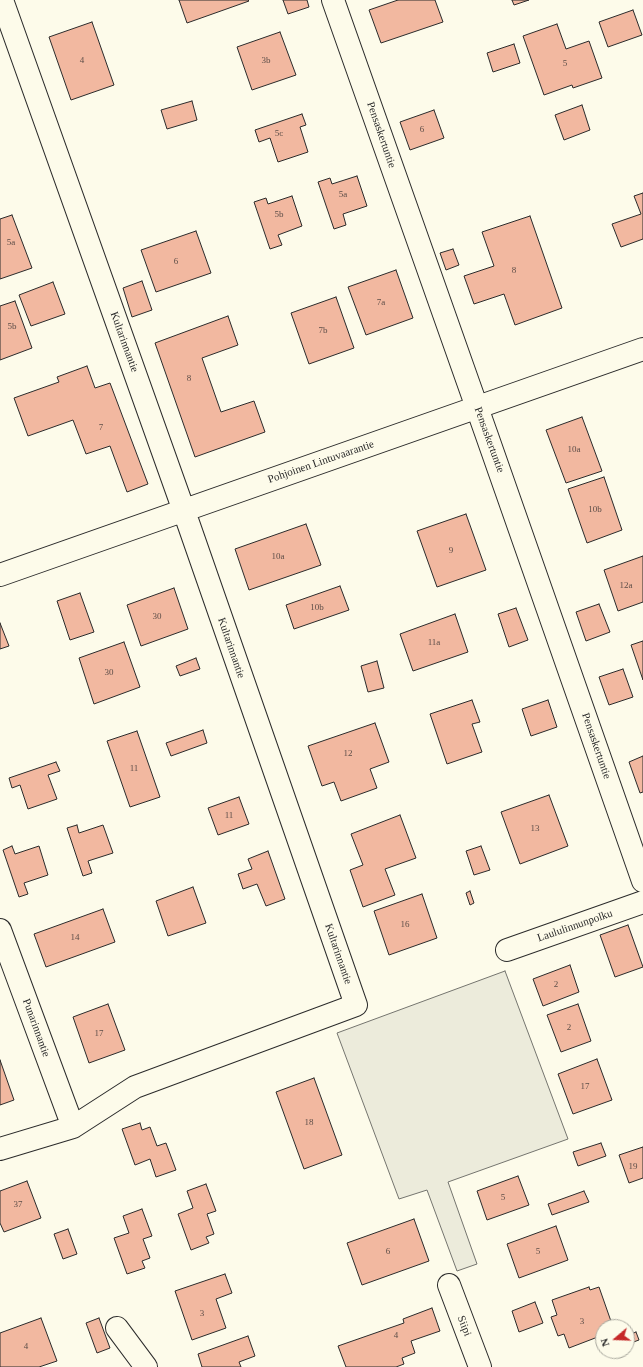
<!DOCTYPE html>
<style>
body{margin:0}
#map{position:relative;width:643px;height:1367px;overflow:hidden;background:#fdfbea;font-family:"Times New Roman",serif}
canvas{display:block}
.north{position:absolute;left:595px;top:1319px;width:40px;height:40px;box-sizing:border-box;background:#fdfbea;border:1px solid #a9a89e;border-radius:50%;rotate:251deg;font-size:11px;font-weight:700;line-height:16px;text-align:center;color:#2b2b2b}
.north::after{content:'';display:block;margin:auto;width:14px;height:18px;background:#c62828;clip-path:polygon(50% 0,100% 100%,50% 72%,0 100%)}
</style>
<div id="map">
<canvas width="643" height="1367"></canvas>
<div class="north">N</div>
</div>
<script>
const c = document.querySelector('canvas').getContext('2d');
c.lineJoin = 'round';
function fillPath(path, color) {
  c.fillStyle = color;
  c.fill(path, 'evenodd');
}
function poly(rows) {
  const path = new Path2D();
  for (const r of rows) {
    path.moveTo(r[0], r[1]);
    for (let i = 2; i < r.length; i += 2) path.lineTo(r[i], r[i + 1]);
  }
  return path;
}
function stroke(path, color, width, dash) {
  c.strokeStyle = color;
  c.lineWidth = width;
  c.lineCap = dash ? 'butt' : 'round';
  c.setLineDash(dash || []);
  c.stroke(path);
}
function label(font, color, halo, rows, align = 'center') {
  c.font = font + ' "Times New Roman",serif';
  c.lineWidth = 3;
  c.setLineDash([]);
  c.textBaseline = 'middle';
  c.strokeStyle = halo;
  c.fillStyle = color;
  for (const [text, x, y, turn = 0] of rows) {
    c.save();
    c.translate(x, y);
    c.rotate((+turn || 0) * Math.PI / 180);
    c.textAlign = isNaN(turn) ? turn : align;
    if (halo) c.strokeText(text, 0, 0);
    c.fillText(text, 0, 0);
    c.restore();
  }
}
const green = poly([
 [505,971,568,1139,448,1182,477,1264,457,1271,427,1190,399,1199,337,1033,505,971]
]);
const building = poly([
 [179,0,248,0,249,1,187,23,179,0],
 [283,0,307,0,309,7,288,14,283,0],
 [398,0,435,0,443,22,381,43,369,10,398,0],
 [512,0,529,0,514,5,512,0],
 [633,10,642,35,608,47,599,22,633,10],
 [92,22,114,85,71,100,49,37,92,22],
 [557,24,566,49,589,41,602,78,573,88,572,85,544,95,523,36,557,24],
 [280,32,296,75,252,90,237,47,280,32],
 [514,44,520,63,493,72,487,53,514,44],
 [192,101,197,120,167,129,161,110,192,101],
 [582,105,590,130,564,140,555,115,582,105],
 [434,110,444,138,410,150,400,122,434,110],
 [302,114,306,125,300,127,308,152,278,162,270,138,259,142,255,130,302,114],
 [357,176,367,206,343,214,346,225,334,229,318,182,330,178,332,184,357,176],
 [643,193,643,239,621,247,612,224,641,214,634,196,643,193],
 [292,196,302,226,278,235,282,245,270,249,254,202,266,198,268,204,292,196],
 [12,215,32,268,0,279,0,219,12,215],
 [530,216,562,308,515,325,504,294,474,304,464,276,494,266,482,232,530,216],
 [196,231,211,273,156,292,141,250,196,231],
 [453,249,459,265,446,270,440,253,453,249],
 [396,270,413,318,366,335,348,287,396,270],
 [142,281,152,310,132,317,123,288,142,281],
 [53,282,65,314,31,326,19,295,53,282],
 [336,297,354,348,309,364,291,313,336,297],
 [15,301,32,348,0,360,0,306,15,301],
 [228,316,238,345,202,358,221,412,254,401,265,432,195,457,155,343,228,316],
 [87,366,95,388,110,383,148,484,127,492,110,446,86,454,73,420,28,436,14,398,59,382,57,377,87,366],
 [582,417,602,471,566,483,546,430,582,417],
 [604,477,622,530,587,543,568,489,604,477],
 [466,514,486,570,437,587,417,531,466,514],
 [306,524,321,565,249,590,235,549,306,524],
 [643,556,643,602,618,611,604,570,643,556],
 [340,586,349,610,294,629,286,605,340,586],
 [174,588,188,629,141,646,127,605,174,588],
 [80,593,94,632,70,640,57,601,80,593],
 [599,604,610,632,586,641,576,612,599,604],
 [516,608,528,640,509,647,498,614,516,608],
 [455,614,468,652,413,671,400,634,455,614],
 [0,623,9,646,0,649,0,623],
 [643,641,643,680,631,645,643,641],
 [124,642,140,687,94,704,79,658,124,642],
 [196,658,200,669,180,676,176,666,196,658],
 [377,661,384,688,368,692,361,666,377,661],
 [623,669,633,697,609,705,599,677,623,669],
 [472,700,480,722,472,724,482,752,447,764,430,714,472,700],
 [548,700,557,727,531,736,522,709,548,700],
 [375,723,389,762,370,769,377,788,341,801,334,782,322,786,308,746,375,723],
 [203,730,207,743,171,756,166,743,203,730],
 [137,731,160,797,130,807,107,741,137,731],
 [643,756,643,792,640,793,629,762,643,756],
 [56,762,60,771,48,775,57,799,28,809,20,785,12,788,9,778,56,762],
 [549,795,568,846,520,864,501,812,549,795],
 [239,797,249,824,218,835,208,808,239,797],
 [400,815,416,858,385,869,395,895,363,907,350,870,363,865,351,834,400,815],
 [77,825,79,833,103,825,113,853,88,861,92,873,83,876,67,828,77,825],
 [12,846,15,854,39,846,48,875,24,883,28,894,19,897,3,850,12,846],
 [481,846,490,870,474,875,466,851,481,846],
 [268,851,285,899,266,906,257,884,243,889,238,874,252,869,248,859,268,851],
 [193,887,206,923,168,936,156,901,193,887],
 [470,891,474,903,470,905,466,893,470,891],
 [422,894,437,938,389,955,374,911,422,894],
 [103,909,115,942,46,967,34,934,103,909],
 [628,925,643,967,615,977,600,935,628,925],
 [570,965,579,992,543,1006,533,979,570,965],
 [108,1004,125,1050,89,1063,73,1017,108,1004],
 [578,1004,591,1041,561,1052,547,1015,578,1004],
 [597,1059,612,1100,573,1114,558,1074,597,1059],
 [0,1060,14,1100,0,1105,0,1060],
 [314,1078,342,1155,304,1169,276,1092,314,1078],
 [140,1123,142,1130,150,1127,157,1146,166,1143,176,1170,156,1177,150,1159,135,1165,122,1129,140,1123],
 [601,1143,606,1156,578,1166,573,1152,601,1143],
 [643,1147,643,1178,629,1183,619,1155,643,1147],
 [518,1176,529,1205,487,1220,477,1191,518,1176],
 [27,1181,41,1218,4,1232,0,1223,0,1191,27,1181],
 [206,1184,216,1211,207,1214,214,1234,206,1237,209,1243,191,1250,178,1214,193,1208,187,1191,206,1184],
 [584,1191,589,1202,552,1215,548,1204,584,1191],
 [142,1209,152,1236,143,1239,150,1258,142,1261,145,1268,127,1274,114,1238,129,1233,123,1216,142,1209],
 [414,1219,429,1261,362,1285,347,1243,414,1219],
 [556,1226,568,1260,519,1278,507,1244,556,1226],
 [68,1229,77,1254,63,1259,54,1234,68,1229],
 [225,1274,232,1293,216,1299,226,1328,192,1340,175,1291,225,1274],
 [589,1287,590,1290,599,1287,613,1327,603,1327,603,1335,569,1348,564,1334,558,1336,551,1317,557,1315,552,1300,589,1287],
 [535,1302,543,1323,519,1332,512,1311,535,1302],
 [432,1308,440,1331,411,1341,415,1353,402,1358,404,1364,396,1367,346,1367,338,1346,404,1323,403,1319,432,1308],
 [41,1318,57,1361,39,1367,0,1367,0,1333,41,1318],
 [99,1318,110,1348,97,1353,86,1323,99,1318],
 [636,1332,639,1340,628,1344,627,1336,636,1332],
 [248,1336,255,1356,239,1362,241,1367,202,1367,198,1354,248,1336]
]);
const minor = poly([
 [333,0,486,433,643,881],
 [0,575,643,349],
 [0,930,73,1127],
 [507,950,643,902],
 [0,1149,73,1127,135,1087,356,1005,184,511,2,0],
 [449,1285,480,1367],
 [117,1328,146,1367]
]);
const numberNames = [
 ["4",82,61],
 ["3b",266,61],
 ["5",565,64],
 ["6",422,130],
 ["5c",279,134],
 ["5a",343,195],
 ["5b",279,215],
 ["5a",11,243],
 ["6",176,262],
 ["8",514,271],
 ["7a",381,303],
 ["5b",12,327],
 ["7b",323,331],
 ["8",189,379],
 ["7",101,428],
 ["10a",574,450],
 ["10b",595,510],
 ["9",451,551],
 ["10a",278,557],
 ["12a",626,586],
 ["10b",317,608],
 ["30",157,617],
 ["11a",434,643],
 ["30",109,673],
 ["12",348,754],
 ["11",134,769],
 ["11",229,816],
 ["13",535,829],
 ["16",405,925],
 ["14",75,938],
 ["2",556,985],
 ["2",569,1028],
 ["17",99,1034],
 ["17",585,1087],
 ["18",309,1123],
 ["19",633,1167],
 ["5",503,1198],
 ["37",18,1205],
 ["6",388,1252],
 ["5",538,1252],
 ["3",202,1314],
 ["3",582,1322],
 ["4",396,1336],
 ["4",26,1347]
];
const streetNames = [
 ["Pensaskertuntie",381,135,71],
 ["Kultarinnantie",124,342,70],
 ["Pensaskertuntie",489,440,70],
 ["Pohjoinen Lintuvaarantie",321,462,-19],
 ["Kultarinnantie",231,648,71],
 ["Pensaskertuntie",596,746,71],
 ["Laululinnunpolku",575,926,-19],
 ["Kultarinnantie",338,954,71],
 ["Punarinnantie",36,1028,70],
 ["Siipi",464,1326,69]
];
fillPath(green, '#ecebdb');
stroke(green, '#74746e', 1);
fillPath(building, '#f2b8a0');
stroke(building, '#2b2b2b', 1);
stroke(minor, '#2b2b2b', 24);
stroke(minor, '#fdfbea', 22);
label('9px', '#5d4e48', null, numberNames);
label('11px', '#2b2b2b', '#fdfbea', streetNames);
</script>
